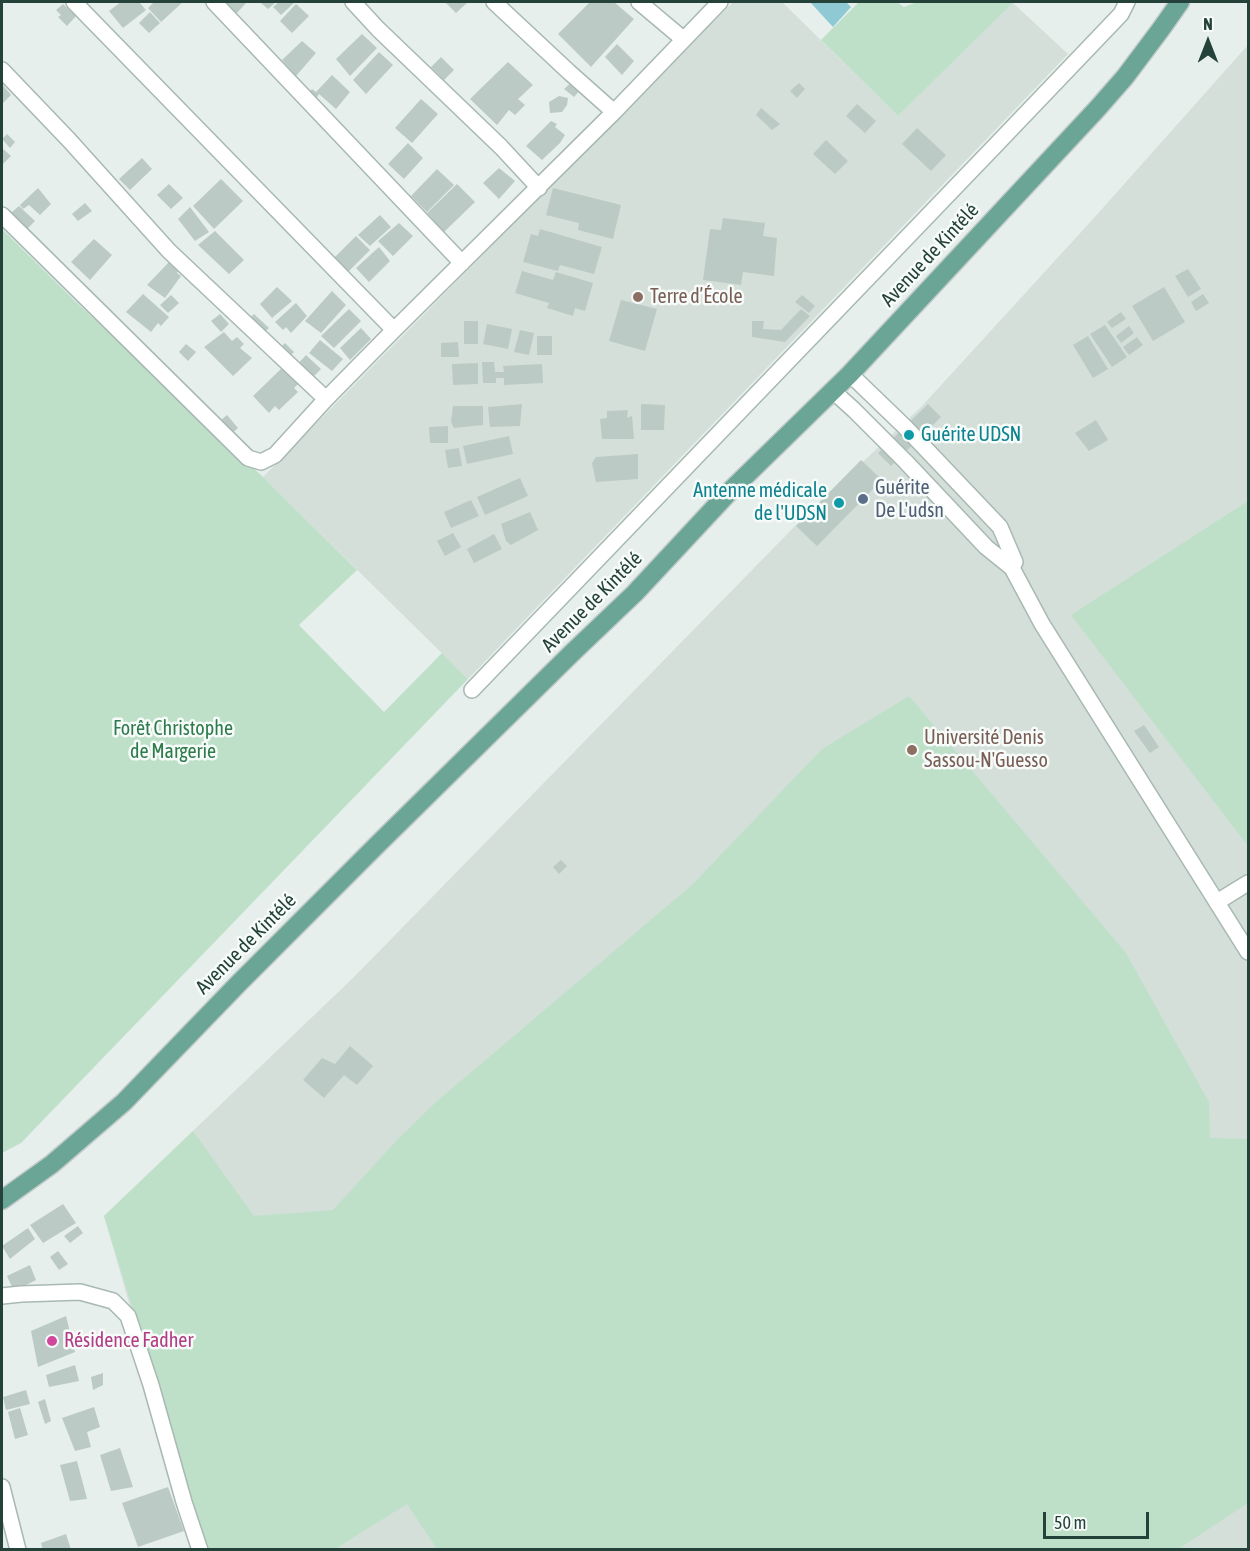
<!DOCTYPE html>
<meta charset="utf-8">
<style>
body{margin:0}
#map{position:relative;width:1250px;height:1551px;overflow:hidden;background:#e6efeb;font-family:"Asap Condensed",sans-serif}
canvas{display:block}
.frame{position:absolute;inset:0;border:3px solid #24423a;pointer-events:none}
.north{position:absolute;left:1178px;top:12px;width:60px;height:60px;-webkit-text-stroke:4px #f7fbf9;paint-order:stroke;rotate:0deg;font-size:16px;font-weight:700;line-height:24px;text-align:center;color:#24423a}
.north::after{content:'';display:block;margin:auto;width:21px;height:27px;background:#24423a;clip-path:polygon(50% 0,100% 100%,50% 72%,0 100%)}
.scale{position:absolute;left:1043px;top:1512px;width:106px;height:27px;box-sizing:border-box;border:3px solid #24423a;border-top:0;padding-left:8px;font-size:18px;line-height:21px;white-space:nowrap;color:#24423a;-webkit-text-stroke:4px #f7fbf9;paint-order:stroke}
</style>
<div id="map">
<canvas width="1250" height="1551"></canvas>
<div class="frame"></div>
<div class="north">N</div>
<div class="scale">50 m</div>
</div>
<script>
const c = document.querySelector('canvas').getContext('2d');
c.lineJoin = 'round';
function fillPath(path, color) {
  c.fillStyle = color;
  c.fill(path, 'evenodd');
}
function poly(rows) {
  const path = new Path2D();
  for (const r of rows) {
    path.moveTo(r[0], r[1]);
    for (let i = 2; i < r.length; i += 2) path.lineTo(r[i], r[i + 1]);
  }
  return path;
}
function stroke(path, color, width, dash) {
  c.strokeStyle = color;
  c.lineWidth = width;
  c.lineCap = dash ? 'butt' : 'round';
  c.setLineDash(dash || []);
  c.stroke(path);
}
function label(font, color, halo, rows, align = 'center') {
  c.font = font + ' "Asap Condensed",sans-serif';
  c.lineWidth = 5;
  c.setLineDash([]);
  c.textBaseline = 'middle';
  c.strokeStyle = halo;
  c.fillStyle = color;
  for (const [text, x, y, turn = 0] of rows) {
    c.save();
    c.translate(x, y);
    c.rotate((+turn || 0) * Math.PI / 180);
    c.textAlign = isNaN(turn) ? turn : align;
    if (halo) c.strokeText(text, 0, 0);
    c.fillText(text, 0, 0);
    c.restore();
  }
}
const built = poly([
 [733,2,782,2,898,116,1013,3,1068,54,468,679,263,477],
 [1248,45,1248,1549,200,1549,104,1216,354,977,797,524,922,406,1093,219]
]);
const green = poly([
 [859,2,897,2,904,7,917,2,1013,3,898,116,821,40],
 [2,229,75,301,263,477,357,570,299,625,384,712,442,653,468,679,21,1143,2,1153],
 [1248,501,1248,846,1071,615],
 [909,696,1126,953,1209,1102,1210,1138,1248,1139,1248,1503,1177,1550,437,1549,407,1504,335,1549,207,1549,104,1216,193,1131,254,1216,333,1210,398,1139,436,1102,692,885,822,749]
]);
const water = poly([
 [810,2,846,2,851,7,833,27]
]);
const building = poly([
 [121,2,139,2,146,10,123,28,109,11],
 [154,2,183,2,161,22,148,8],
 [219,2,247,2,234,16],
 [260,2,276,2,268,9],
 [279,2,295,2,281,15,273,7],
 [445,2,468,2,456,13],
 [590,2,614,2,634,19,591,67,558,34],
 [63,4,76,16,67,26,58,17,61,15,56,10],
 [296,4,309,16,292,33,280,21],
 [150,12,160,23,149,33,139,23],
 [362,34,377,48,350,76,336,59],
 [302,41,316,53,296,76,282,60],
 [617,44,634,61,622,75,605,57],
 [379,52,393,65,366,94,353,80],
 [441,57,454,70,444,80,431,67],
 [508,62,533,85,518,99,525,105,515,115,509,110,497,125,470,99],
 [332,75,350,92,336,109,319,94,315,100,307,96,312,89,316,92],
 [573,81,582,88,574,97,564,89],
 [799,83,805,89,797,98,790,91],
 [2,84,11,95,2,104],
 [559,96,568,98,567,105,562,112,550,113,549,102],
 [421,99,438,114,412,143,395,128],
 [857,104,876,121,865,133,846,116],
 [761,108,780,124,772,130,756,115],
 [551,121,557,124,555,127,565,135,560,143,542,160,526,146],
 [917,128,946,155,931,171,902,144],
 [7,134,15,142,10,148,2,139],
 [826,140,848,161,835,174,813,154],
 [408,143,423,158,404,179,388,164],
 [2,148,11,156,2,165],
 [142,158,152,169,130,190,119,179],
 [499,168,515,181,499,199,483,183],
 [437,169,454,185,427,212,411,196],
 [221,179,243,201,214,229,193,206],
 [169,184,183,198,171,209,157,195],
 [457,184,475,202,444,232,427,213],
 [38,188,51,204,40,215,29,205,23,209,20,205],
 [553,188,621,205,613,239,578,230,579,223,546,215],
 [85,203,92,211,78,221,72,214],
 [19,206,35,221,26,230,11,213],
 [190,207,209,232,195,241,178,219],
 [380,215,391,227,370,246,358,235],
 [723,218,765,223,763,236,777,238,774,276,743,272,741,285,703,280,710,229,721,230],
 [399,223,413,236,393,256,378,241],
 [540,229,602,247,594,274,560,265,558,271,523,262,531,234,538,236],
 [215,231,244,260,229,274,198,245],
 [356,236,370,250,345,275,330,262],
 [94,239,112,255,90,280,71,262],
 [379,247,390,261,369,282,356,268],
 [170,261,179,269,177,273,181,276,165,298,147,285],
 [1188,269,1201,289,1188,297,1175,276],
 [522,271,553,280,556,272,593,283,585,311,575,308,573,316,547,308,549,303,515,293],
 [277,287,292,301,272,318,260,304],
 [1164,287,1185,322,1153,341,1132,306],
 [332,291,346,305,321,333,305,321],
 [143,294,169,317,161,326,158,323,151,332,126,312],
 [1203,294,1209,303,1196,311,1191,302],
 [171,295,179,303,168,313,160,305],
 [802,295,815,306,809,313,795,302],
 [621,300,657,309,645,351,609,341],
 [296,303,307,316,291,333,286,327,283,330,275,322],
 [349,309,361,321,334,348,321,336],
 [801,309,810,316,785,342,752,337,752,321,764,321,763,329,781,330],
 [1121,312,1126,319,1112,328,1107,322],
 [220,314,229,324,221,332,211,321],
 [254,314,269,328,260,336,246,322],
 [464,321,478,321,478,344,464,344],
 [487,324,512,329,508,349,483,344],
 [1105,325,1127,357,1112,367,1090,334],
 [1129,326,1134,333,1121,343,1116,336],
 [361,328,371,339,350,360,340,348],
 [520,330,534,333,529,355,514,352],
 [224,332,232,341,237,337,244,344,240,348,252,358,233,376,204,347],
 [537,336,552,336,552,355,537,355],
 [1088,336,1108,369,1093,378,1073,345],
 [1137,337,1143,345,1129,355,1123,347],
 [320,340,343,359,332,371,309,353],
 [458,342,459,357,441,357,441,343],
 [285,343,294,352,286,361,277,351],
 [186,344,196,352,188,361,179,352],
 [306,355,321,369,309,381,295,367],
 [482,362,494,362,495,372,504,372,503,366,542,364,543,383,504,385,504,378,496,378,496,383,483,383],
 [478,363,478,384,453,385,452,364],
 [283,367,299,383,294,388,298,392,279,410,275,406,269,413,253,396],
 [522,404,520,426,490,427,488,407],
 [641,404,665,405,664,430,641,430],
 [928,404,941,417,891,466,878,453],
 [453,406,483,406,483,425,454,428,451,422],
 [628,410,627,418,632,416,634,439,602,439,600,419,607,418,607,411],
 [227,415,238,428,231,434,220,421],
 [1096,420,1108,440,1089,451,1075,433],
 [448,426,448,443,430,443,429,427],
 [509,436,513,454,467,464,463,446],
 [459,448,462,466,448,468,445,450],
 [638,454,638,479,596,482,592,463,596,457],
 [861,460,882,480,817,546,796,526],
 [520,478,528,496,485,515,477,497],
 [471,500,479,516,451,528,444,512],
 [530,512,538,530,511,545,506,541,501,524],
 [453,533,461,547,445,556,437,541],
 [494,534,502,549,474,563,467,549],
 [1144,725,1159,747,1150,753,1134,731],
 [561,860,567,866,559,874,553,867],
 [350,1046,373,1066,357,1085,344,1075,324,1098,303,1080,322,1058,335,1064],
 [63,1204,76,1223,43,1243,30,1225],
 [78,1226,83,1233,70,1243,64,1236],
 [28,1228,35,1239,10,1259,2,1246],
 [58,1251,68,1264,59,1270,50,1257],
 [30,1265,36,1280,14,1291,7,1276],
 [66,1316,75,1352,38,1367,31,1331],
 [75,1365,79,1381,49,1387,46,1375],
 [103,1373,103,1385,93,1390,91,1377],
 [26,1390,30,1404,6,1410,3,1397],
 [45,1399,51,1421,45,1424,38,1402],
 [94,1407,100,1427,87,1432,91,1447,75,1451,62,1418],
 [20,1408,28,1435,15,1439,8,1412],
 [120,1448,133,1487,111,1491,100,1455],
 [77,1461,87,1499,70,1501,60,1465],
 [168,1487,184,1531,138,1547,122,1503],
 [66,1534,71,1550,43,1550,41,1543]
]);
const minor = poly([
 [74,2,394,330],
 [214,2,462,263],
 [353,2,378,29,501,147,539,188],
 [494,2,569,72,614,112],
 [639,2,683,39],
 [2,70,69,140,169,251,326,399],
 [2,215,248,458,261,462,275,455,326,399,394,330,614,112,720,2],
 [850,374,905,427,1000,527,1015,562,1012,568],
 [833,391,854,410,906,462,986,547,1012,568,1042,624,1248,952],
 [472,690,992,149,1121,14,1127,2],
 [1217,902,1248,883],
 [2,1296,21,1294,80,1292,113,1301,128,1316,151,1385,184,1502,200,1550],
 [2,1487,18,1550]
]);
const primary = poly([
 [2,1200,52,1164,124,1102,239,983,377,845,573,652,635,593,731,490,850,374,1097,109,1125,77,1161,29,1180,2]
]);
const markers = [
 [638,297,6,"#8d6e63"],
 [909,435,6,"#0f9aa8"],
 [863,499,6,"#5c6f8a"],
 [839,503,6,"#0f9aa8"],
 [912,750,6,"#8d6e63"],
 [52,1341,6,"#d1479c"]
];
const streetNames = [
 ["Avenue de Kintélé",930,255,-47],
 ["Avenue de Kintélé",592,602,-45],
 ["Avenue de Kintélé",246,944,-45]
];
const educationNames = [
 ["Terre d’École",650,297],
 ["Université Denis",924,738],
 ["Sassou-N'Guesso",924,761]
];
const cultureNames = [
 ["Guérite UDSN",921,435],
 ["Antenne médicale",827,491,"right"],
 ["de l'UDSN",827,514,"right"]
];
const serviceNames = [
 ["Guérite",875,488],
 ["De L'udsn",875,511]
];
const parkNames = [
 ["Forêt Christophe",173,729],
 ["de Margerie",173,752]
];
const hotelNames = [
 ["Résidence Fadher",64,1341]
];
fillPath(built, '#d4dfda');
fillPath(green, '#bfe0c8');
fillPath(water, '#8ec9d4');
fillPath(building, '#bbcac4');
stroke(minor, '#a8b8b2', 18);
stroke(primary, '#c2cac8', 21);
stroke(minor, '#fff', 15);
stroke(primary, '#6aa596', 18);
for (const [x, y, r, color] of markers) {
  const dot = new Path2D();
  dot.arc(x, y, r, 0, 2 * Math.PI);
  c.fillStyle = color;
  c.fill(dot);
  stroke(dot, '#f7fbf9', 2);
}
label('20px', '#24423a', '#f7fbf9', streetNames);
label('20px', '#785e54', '#f7fbf9', educationNames, 'left');
label('20px', '#0d838f', '#f7fbf9', cultureNames, 'left');
label('20px', '#4e5e75', '#f7fbf9', serviceNames, 'left');
label('20px', '#2d7a4b', '#f7fbf9', parkNames);
label('20px', '#b23c85', '#f7fbf9', hotelNames, 'left');
</script>
